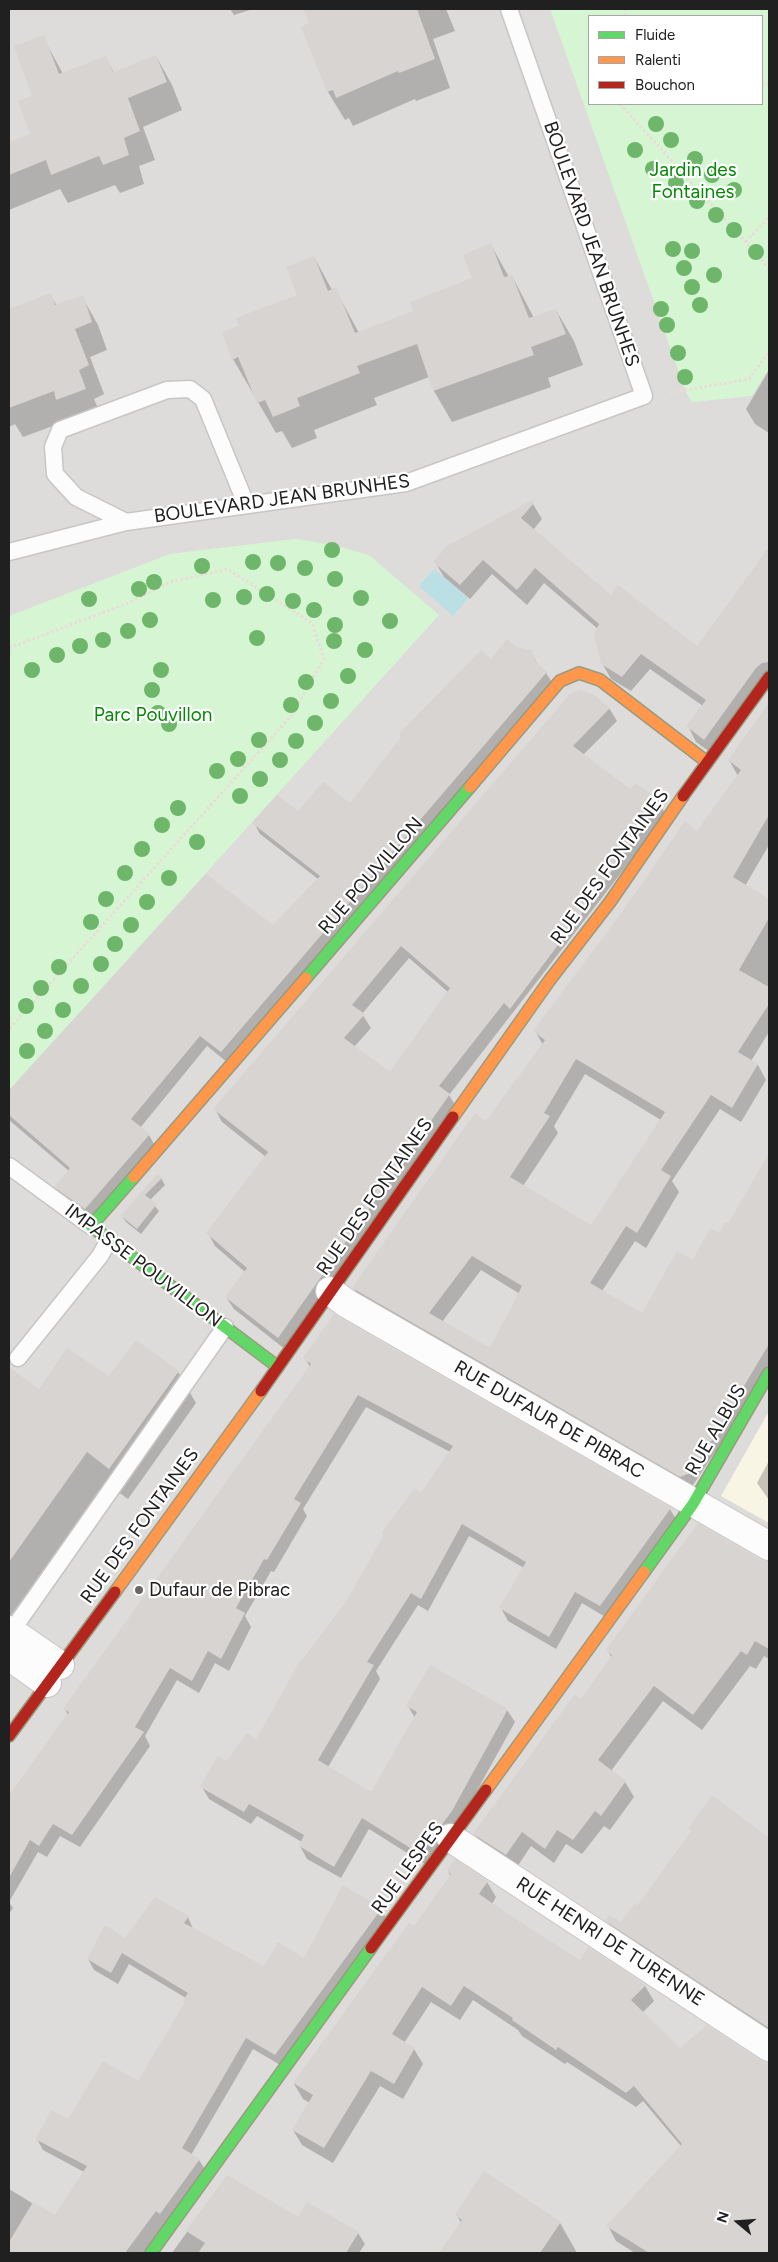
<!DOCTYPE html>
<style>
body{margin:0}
#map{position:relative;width:778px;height:2262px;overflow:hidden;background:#efece9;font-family:Figtree,sans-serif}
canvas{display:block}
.frame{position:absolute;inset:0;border:10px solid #202020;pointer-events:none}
.legend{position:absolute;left:588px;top:15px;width:175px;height:90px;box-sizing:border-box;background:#fff;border:1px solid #a6a6a6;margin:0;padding:6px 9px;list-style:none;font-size:15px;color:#202020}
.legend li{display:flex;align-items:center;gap:10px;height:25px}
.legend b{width:25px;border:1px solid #a6a6a6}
.north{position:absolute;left:713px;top:2197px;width:50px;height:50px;-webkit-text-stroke:4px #fff;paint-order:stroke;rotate:288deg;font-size:14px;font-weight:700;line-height:20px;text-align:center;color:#202020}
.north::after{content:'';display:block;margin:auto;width:18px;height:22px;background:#202020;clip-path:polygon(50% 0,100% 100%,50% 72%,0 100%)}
</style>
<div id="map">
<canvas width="778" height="2262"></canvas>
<div class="frame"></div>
<ul class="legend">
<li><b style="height:6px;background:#63d668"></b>Fluide</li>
<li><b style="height:6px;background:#ff974d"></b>Ralenti</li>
<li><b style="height:6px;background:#b3261e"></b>Bouchon</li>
</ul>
<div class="north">N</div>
</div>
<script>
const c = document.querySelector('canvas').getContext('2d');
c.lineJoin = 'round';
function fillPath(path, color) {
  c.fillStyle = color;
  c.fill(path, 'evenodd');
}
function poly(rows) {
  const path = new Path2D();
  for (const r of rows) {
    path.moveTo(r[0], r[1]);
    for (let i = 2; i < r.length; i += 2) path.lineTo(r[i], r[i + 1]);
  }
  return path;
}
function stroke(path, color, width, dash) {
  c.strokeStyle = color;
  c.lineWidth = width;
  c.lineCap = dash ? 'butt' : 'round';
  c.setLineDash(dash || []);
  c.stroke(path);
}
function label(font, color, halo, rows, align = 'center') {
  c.font = font + ' Figtree,sans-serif';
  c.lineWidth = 4.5;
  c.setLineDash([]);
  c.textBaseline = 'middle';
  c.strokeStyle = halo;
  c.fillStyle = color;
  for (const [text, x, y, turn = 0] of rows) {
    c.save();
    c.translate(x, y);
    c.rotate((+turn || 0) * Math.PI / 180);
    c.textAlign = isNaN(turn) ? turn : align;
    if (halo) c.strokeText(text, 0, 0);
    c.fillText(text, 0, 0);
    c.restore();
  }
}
const residential = poly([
 [9,9,769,9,769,2253,9,2253],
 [589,16,762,16,762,104,589,104]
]);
const education = poly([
 [769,1411,769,1523,721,1496]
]);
const park = poly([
 [550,9,769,9,769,368,752,396,692,402,686,392],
 [589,16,762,16,762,104,589,104],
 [295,539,333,545,369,555,439,615,9,1091,9,616,170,554]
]);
const water = poly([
 [434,569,468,598,453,616,419,586]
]);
const shadow = poly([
 [230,9,253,9,234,15],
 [305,9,446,9,455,31,433,39,450,88,416,101,415,99,353,126,349,118,345,120,328,92,302,28,311,24],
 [43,37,63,74,106,58,114,73,156,56,172,85,182,110,143,127,155,160,139,166,144,184,120,193,115,185,68,203,60,189,9,210,9,144,31,135,34,96],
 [491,245,509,277,512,276,534,318,556,310,574,341,583,365,548,378,551,387,452,422,434,391,429,377,374,398,377,405,314,430,317,438,292,448,282,431,276,433,233,359,240,326,298,295,314,257,332,290,335,289,359,333,414,312,474,279],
 [50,295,57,306,82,297,98,325,107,350,90,357,104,394,94,399,102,417,69,420,23,437,15,424,9,427,9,310],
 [769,370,769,433,755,424,746,409],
 [531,501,542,519,533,530,612,597,697,648,769,548,769,680,713,754,696,742,688,726,703,706,650,669,631,691,611,679,602,663,598,629,544,583,527,605,492,574,470,599,444,577,435,562],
 [516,648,531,652,539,667,546,673,553,684,228,1063,207,1046,140,1128,149,1135,155,1146,92,1220,62,1198,56,1187,69,1171,9,1120,9,1092,206,876,274,927,318,879,260,834,254,823,350,805,402,737,401,735,491,660],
 [769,705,769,845,745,886,769,900,769,1032,751,1061,758,1065,766,1080,741,1122,720,1109,672,1181,679,1192,646,1248,635,1241,602,1291,642,1315,729,1226,769,1158,769,1371,689,1491,362,1303,354,1288,486,1123,543,1045,535,1031,698,832,738,776,729,760],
 [585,1074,661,1120,592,1227,523,1186,558,1133,554,1126],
 [481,1270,520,1294,491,1349,442,1322],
 [609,708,617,721,583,755,630,791,659,802,666,815,449,1095,457,1108,286,1350,234,1309,226,1297,245,1272,215,1246,208,1233,266,1157,222,1122,215,1109],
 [409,958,449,993,391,1073,354,1047,371,1028,362,1014],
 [161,1178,165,1185,150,1200,159,1211,141,1234,126,1222,122,1216],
 [305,1358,670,1509,677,1521,607,1618,582,1603,556,1649,508,1621,501,1608,524,1568,469,1536,428,1611,418,1605,376,1671,380,1679,328,1767,372,1793,415,1718,408,1706,507,1710,515,1722,459,1823,428,1866,369,1829,341,1878,307,1859,300,1846,302,1842,257,1816,251,1824,209,1799,202,1787,227,1763,256,1742,346,1604,384,1536,383,1534,422,1495,450,1452,366,1407,303,1509,307,1516,274,1572,271,1571,245,1616,251,1627,229,1671,215,1663,199,1693,177,1680,145,1736,150,1746,80,1847,60,1836,47,1857,38,1852,9,1902,13,1908,9,1914,9,1798,68,1715,65,1709,310,1367],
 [9,1369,39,1391,110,1378,178,1372,196,1403,128,1499,106,1483,9,1618,9,1476,12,1472,9,1469],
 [769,1461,769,1500,757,1483],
 [761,1561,769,1562,769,1659,764,1656,756,1669,750,1666,702,1730,663,1701,611,1771,625,1782,634,1797,610,1830,604,1826,582,1854,566,1844,554,1863,531,1846,515,1870,484,1849,475,1834,581,1701,612,1658,608,1651],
 [712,1797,769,1839,769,2037,616,1936,607,1921,621,1924,638,1907,693,1832,690,1828],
 [455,1861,487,1882,496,1897,492,1904,580,1962,589,1949,645,1986,654,2001,642,2013,679,2050,769,2064,769,2169,751,2183,769,2195,769,2253,635,2253,616,2241,608,2226,681,2146,643,2101,636,2107,567,2062,565,2064,522,2036,518,2030,473,2000,460,2020,431,2002,404,2043,414,2049,423,2064,403,2099,380,2086,333,2163,302,2145,293,2130,310,2103,303,2099,294,2084,414,1928,451,1877,448,1871],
 [381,1908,387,1920,282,2066,253,2049,191,2155,199,2160,206,2171,146,2253,9,2253,9,2189,55,2217,84,2172,43,2150,37,2139,139,2083,186,2003,186,1998,129,1964,118,1984,94,1970,88,1959,126,1939,188,1917,193,1929,264,1968,305,1959],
 [227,2176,299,2219,358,2233,365,2244,359,2253,172,2253],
 [457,2215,560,2223,576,2251,575,2253,441,2253,461,2223]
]);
const building = poly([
 [303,9,417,9,435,59,399,73,398,71,336,98,333,90,327,92,301,27,309,23],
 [44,35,59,74,106,56,113,72,156,55,167,82,128,98,140,131,124,138,129,155,103,165,99,156,51,175,46,160,9,175,9,142,30,134,18,101,32,96,14,46],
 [491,243,504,277,512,275,529,318,556,309,566,334,531,347,534,355,433,391,417,344,357,366,360,373,297,398,300,406,273,417,265,400,257,403,238,357,232,360,222,332,239,326,236,318,297,295,286,267,314,256,328,291,336,287,355,333,413,311,410,302,472,278,463,255],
 [51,293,55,305,83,295,92,322,75,329,89,365,79,370,86,389,56,400,54,391,9,408,9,309],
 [532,500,534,503,521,518,611,595,618,585,697,646,769,548,769,662,762,663,756,668,704,740,686,726,706,700,641,654,622,677,601,664,594,634,599,624,535,568,517,590,483,560,460,585,433,562,447,546],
 [507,639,516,647,532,650,536,662,547,672,221,1052,200,1036,131,1119,150,1134,85,1209,54,1187,70,1168,9,1115,9,1090,206,874,273,925,320,876,252,823,277,795,298,811,323,782,350,803,402,736,399,734,481,650,491,659],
 [580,690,593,694,610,708,573,746,630,789,636,783,660,801,597,893,510,1009,504,1003,439,1086,450,1094,278,1338,225,1297,247,1268,206,1233,268,1152,213,1109,570,694],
 [401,946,450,988,390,1072,344,1038,365,1014,352,1005],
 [769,703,769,815,733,877,769,899,769,918,739,970,769,987,769,1004,738,1052,758,1064,732,1108,711,1095,661,1170,671,1176,637,1233,626,1226,590,1283,642,1313,677,1251,693,1260,710,1228,719,1233,725,1222,728,1224,769,1153,769,1344,693,1472,680,1477,352,1288,475,1113,486,1121,524,1069,545,1040,533,1031,623,911,685,821,697,831,741,770,728,760],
 [576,1059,665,1112,591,1225,510,1177,550,1116,544,1113],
 [472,1256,522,1286,490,1348,429,1313],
 [157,1174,162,1178,145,1195,157,1204,137,1229,121,1216],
 [334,1314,671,1508,600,1606,575,1592,549,1637,499,1608,526,1562,462,1524,421,1599,411,1593,367,1662,374,1665,318,1760,371,1792,417,1712,406,1706,430,1665,508,1709,452,1811,420,1854,362,1818,334,1867,299,1846,304,1835,249,1804,244,1812,200,1787,218,1756,227,1761,247,1733,256,1740,301,1659,302,1660,345,1603,384,1535,381,1534,414,1489,421,1493,453,1446,358,1395,294,1499,301,1503,267,1560,264,1559,236,1608,245,1613,221,1659,208,1651,192,1681,170,1668,135,1727,144,1732,72,1835,53,1824,39,1846,30,1840,9,1878,9,1795,69,1712,63,1709,311,1364,303,1358],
 [136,1340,179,1371,109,1469,87,1452,9,1562,9,1367,39,1389,67,1348,109,1376],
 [698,1523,761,1560,769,1562,769,1649,755,1641,747,1655,741,1651,693,1715,654,1686,598,1760,626,1781,601,1816,595,1811,573,1840,557,1830,545,1849,522,1832,506,1855,473,1834,575,1694,581,1699,612,1655,606,1650],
 [712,1795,769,1838,769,2028,605,1921,609,1915,621,1922,635,1903,637,1906,692,1830,689,1828],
 [455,1859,488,1881,479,1894,517,1920,580,1960,588,1947,646,1985,631,2000,680,2048,707,2025,760,2060,769,2062,769,2253,649,2253,606,2226,682,2144,634,2086,626,2093,558,2047,556,2050,512,2020,513,2018,464,1986,451,2006,422,1987,392,2034,415,2048,394,2084,371,2071,324,2148,292,2130,313,2095,293,2083,409,1923,414,1926,451,1874,447,1871],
 [343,1885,382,1908,275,2055,246,2038,182,2148,200,2159,160,2214,156,2211,125,2253,9,2253,9,2242,33,2202,55,2215,87,2166,35,2139,52,2110,68,2119,103,2061,138,2081,185,2002,183,2000,188,1993,122,1953,111,1973,87,1959,105,1925,125,1938,155,1897,189,1916,184,1923,264,1966,278,1942,304,1958],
 [484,2171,561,2222,540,2253,439,2253,462,2220,455,2215],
 [227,2175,298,2217,307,2202,359,2232,346,2253,198,2253,205,2243,186,2231]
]);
const path = poly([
 [625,16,625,9],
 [762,84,769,85],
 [620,104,769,268],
 [746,242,769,217],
 [670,393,749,379,769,352],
 [9,648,126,604,170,582,227,569,312,623,324,659,292,715,9,1029]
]);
const lane = poly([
 [126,522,76,497,55,474,53,447,60,430,167,390,190,389,203,399,246,504],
 [9,552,126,522,406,483,644,396,509,9],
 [9,1166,91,1226],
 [18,1358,100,1256,109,1240],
 [11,1632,225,1327]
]);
const street = poly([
 [330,1291,346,1303,769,1546],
 [9,1630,60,1665],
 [9,1656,47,1683],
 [451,1838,769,2047]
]);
const fast = poly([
 [306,978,470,787],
 [134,1177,91,1226,278,1367],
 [644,1572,693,1504,769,1373],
 [151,2253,371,1948]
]);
const slow = poly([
 [470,787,560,681,579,673,600,680,707,762],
 [453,1117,549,981,610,902,683,796],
 [134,1177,306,978],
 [115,1592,261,1391],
 [486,1790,644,1572]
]);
const jam = poly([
 [683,796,769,677],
 [261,1391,453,1117],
 [9,1736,115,1592],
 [371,1948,486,1790]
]);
const trees = [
 [656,124],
 [671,140],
 [635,150],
 [695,159],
 [653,169],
 [712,175],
 [676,183],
 [734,190],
 [697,201],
 [716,215],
 [734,230],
 [673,249],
 [692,251],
 [756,252],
 [684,268],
 [714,275],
 [692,287],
 [700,305],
 [661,309],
 [667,325],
 [678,353],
 [685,377],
 [332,550],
 [253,562],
 [278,563],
 [202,566],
 [305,568],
 [335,579],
 [154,582],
 [139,589],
 [267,594],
 [244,597],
 [361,598],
 [89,599],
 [213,600],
 [293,601],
 [314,610],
 [150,620],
 [390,621],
 [335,625],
 [128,631],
 [257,638],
 [103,640],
 [334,641],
 [80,646],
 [365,650],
 [57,655],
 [32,670],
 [161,670],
 [348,676],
 [306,682],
 [152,690],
 [331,701],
 [291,705],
 [158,713],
 [315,723],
 [169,724],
 [259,740],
 [296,741],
 [238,759],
 [280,760],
 [217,771],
 [260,779],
 [240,796],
 [178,808],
 [162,825],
 [197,842],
 [142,849],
 [125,873],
 [169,878],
 [106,899],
 [147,902],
 [91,922],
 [131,925],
 [115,944],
 [101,964],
 [59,967],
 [81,986],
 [41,988],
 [26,1006],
 [63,1010],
 [45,1031],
 [27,1051]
];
const markers = [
 [139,1590,5,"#686766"]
];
const parkNames = [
 ["Jardin des",693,170],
 ["Fontaines",693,192],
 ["Parc Pouvillon",153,715]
];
const streetNames = [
 ["BOULEVARD JEAN BRUNHES",591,244,71],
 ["BOULEVARD JEAN BRUNHES",282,499,-8],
 ["RUE DES FONTAINES",610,867,-54],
 ["RUE POUVILLON",371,876,-49],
 ["RUE DES FONTAINES",375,1197,-55],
 ["IMPASSE POUVILLON",143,1266,37],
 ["RUE DUFAUR DE PIBRAC",549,1420,30],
 ["RUE ALBUS",716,1430,-60],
 ["RUE DES FONTAINES",140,1526,-54],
 ["RUE LESPES",408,1868,-54],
 ["RUE HENRI DE TURENNE",610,1942,33]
];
const poiNames = [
 ["Dufaur de Pibrac",149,1590]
];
fillPath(residential, '#dedcda');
fillPath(education, '#f8f5e5');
fillPath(park, '#d6f6d3');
fillPath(water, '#badfe4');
fillPath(shadow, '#0003');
fillPath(building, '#d7d4d2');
stroke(lane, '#c7c6c5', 19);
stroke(street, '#c7c6c5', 30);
stroke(fast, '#9a9a7f', 14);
stroke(slow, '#9a9a7f', 14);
stroke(jam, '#9a9a7f', 14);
stroke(path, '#ecdad9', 3, [2.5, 2.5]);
stroke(lane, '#fdfcfc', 16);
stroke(street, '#fdfcfc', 28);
stroke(fast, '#63d668', 11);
stroke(slow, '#ff974d', 11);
stroke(jam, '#b3261e', 11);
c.fillStyle = '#6db66a';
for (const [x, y] of trees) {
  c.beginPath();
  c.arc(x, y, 8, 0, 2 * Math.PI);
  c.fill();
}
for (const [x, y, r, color] of markers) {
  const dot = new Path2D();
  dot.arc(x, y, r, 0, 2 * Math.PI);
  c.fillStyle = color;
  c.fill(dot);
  stroke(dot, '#fff', 2);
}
label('19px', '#038a03', '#fff', parkNames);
label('19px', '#202020', '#fff', streetNames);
label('19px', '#202020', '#fff', poiNames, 'left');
</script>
